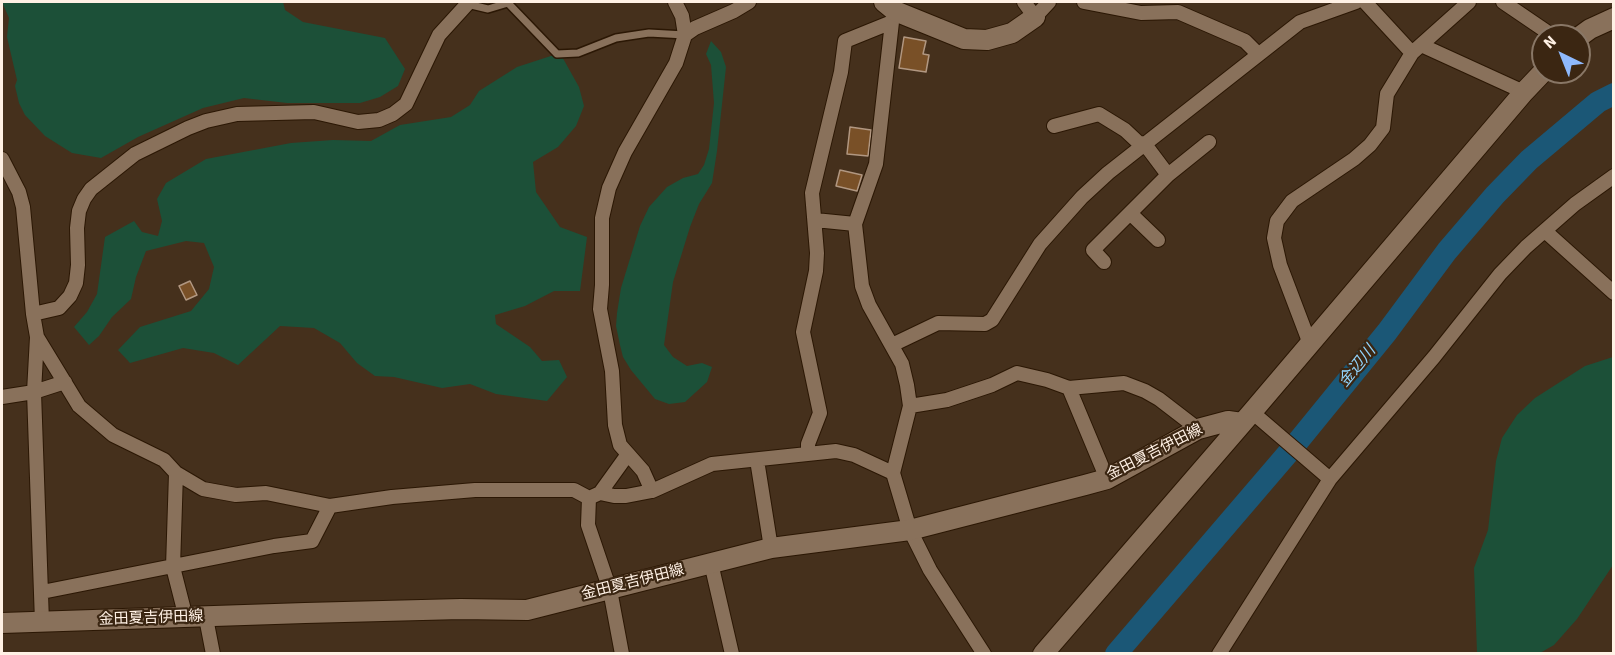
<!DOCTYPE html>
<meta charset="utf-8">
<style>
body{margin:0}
#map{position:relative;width:1615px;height:655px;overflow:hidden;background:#45301c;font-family:"Source Sans 3",sans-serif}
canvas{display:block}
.frame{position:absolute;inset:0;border:3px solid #fff1e5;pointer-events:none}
.north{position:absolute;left:1531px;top:24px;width:60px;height:60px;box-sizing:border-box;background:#3b2612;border:2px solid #897766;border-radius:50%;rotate:317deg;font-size:16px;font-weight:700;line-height:24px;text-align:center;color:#fff1e5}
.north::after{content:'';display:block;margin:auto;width:21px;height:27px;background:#8eb9fd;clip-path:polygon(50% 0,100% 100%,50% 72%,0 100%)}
</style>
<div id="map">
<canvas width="1615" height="655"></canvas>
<div class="frame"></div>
<div class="north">N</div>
</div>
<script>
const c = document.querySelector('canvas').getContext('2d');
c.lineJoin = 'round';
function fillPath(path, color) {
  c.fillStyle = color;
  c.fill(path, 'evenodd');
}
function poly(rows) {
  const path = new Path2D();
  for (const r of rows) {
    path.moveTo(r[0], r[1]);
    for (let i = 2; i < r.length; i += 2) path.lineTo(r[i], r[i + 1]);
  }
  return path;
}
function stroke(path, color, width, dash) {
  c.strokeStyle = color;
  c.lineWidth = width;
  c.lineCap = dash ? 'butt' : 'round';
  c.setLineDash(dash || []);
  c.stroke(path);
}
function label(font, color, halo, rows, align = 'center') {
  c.font = font + ' "Source Sans 3","Noto Sans JP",sans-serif';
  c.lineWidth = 4.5;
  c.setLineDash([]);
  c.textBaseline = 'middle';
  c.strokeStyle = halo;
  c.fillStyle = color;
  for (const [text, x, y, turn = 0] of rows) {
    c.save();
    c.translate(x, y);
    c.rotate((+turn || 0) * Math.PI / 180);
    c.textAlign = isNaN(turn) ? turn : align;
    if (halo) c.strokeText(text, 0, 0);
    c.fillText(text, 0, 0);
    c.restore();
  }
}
const green = poly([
 [2,2,283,2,285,10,303,22,385,38,405,69,398,86,380,97,360,103,287,103,244,98,203,108,138,137,101,158,72,153,45,136,25,115,19,103,15,86,17,80,7,37,9,18],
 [711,41,721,52,726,67,717,151,712,183,699,204,690,227,673,282,664,345,673,357,687,366,702,363,712,367,707,382,685,402,669,404,655,399,631,370,623,357,620,345,616,326,617,313,621,288,640,226,649,207,667,187,683,178,698,174,704,165,709,149,714,103,711,65,706,54],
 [560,53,579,87,584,106,576,126,558,147,533,162,536,192,560,227,587,237,580,291,554,291,525,306,495,315,496,324,530,347,542,361,559,360,567,377,547,401,496,394,470,384,442,388,394,377,375,376,357,363,340,343,314,328,280,326,238,365,214,353,183,348,130,363,118,350,140,327,191,311,209,289,214,267,204,243,186,241,146,251,136,277,131,299,112,317,99,336,89,345,74,327,87,312,97,294,105,237,134,221,142,232,158,236,162,221,157,199,166,183,206,159,291,143,333,140,371,141,400,125,451,117,470,105,479,91,517,67],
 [1613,357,1613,565,1577,619,1554,645,1540,653,1477,653,1474,568,1488,530,1496,461,1502,438,1517,415,1535,398,1585,366]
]);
const river = poly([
 [1116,654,1295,445,1387,332,1447,251,1495,195,1529,160,1598,102,1614,94]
]);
const building = poly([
 [904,37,926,41,923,54,929,55,926,72,899,68,904,37],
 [850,127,871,130,868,156,847,154,850,127],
 [840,170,862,175,857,191,836,186,840,170],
 [190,281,197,295,186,300,179,286,190,281]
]);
const lane = poly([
 [467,4,488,9,508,3,557,54,578,53,616,38,629,36,649,33,685,35]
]);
const street = poly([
 [675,2,682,16,685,35],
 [1024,2,1035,17,1049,2],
 [1084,2,1141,13,1178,12,1245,41,1258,54],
 [1365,2,1412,53],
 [1503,2,1553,36],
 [895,11,892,22,876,164,855,224,862,286,869,305,902,364,907,385,910,406,893,473,910,530,930,570,984,654],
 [1421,45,1524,92],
 [1054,126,1099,114,1125,130,1141,145],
 [1144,143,1168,175,1209,142],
 [2,159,19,192,23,207,33,314,37,337,34,392,42,622],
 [1130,213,1158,240],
 [815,220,855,224],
 [1545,231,1614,293],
 [1104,262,1093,250,1168,175],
 [33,314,59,308,70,296,76,283,78,265,77,228,79,211,84,199,91,189,135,154,188,128,206,121,237,114,314,112,358,122,379,120,393,114,406,104,439,35,469,2],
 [37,337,79,406,113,435,164,460,176,473,203,489,236,495,266,493,330,506,392,497,475,490,574,490,589,498,600,493,614,496,626,496,652,491,712,464,836,451,854,455,893,473],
 [1310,344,1280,265,1274,238,1277,221,1292,201,1354,159,1370,145,1383,128,1387,94,1412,53,1469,2],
 [892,345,938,323,985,324,992,320,1040,244,1082,197,1108,173,1300,22,1356,2],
 [1069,388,1107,479],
 [2,397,34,392,65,382],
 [910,406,947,400,992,385,1017,373,1047,380,1069,388,1124,383,1145,391,1159,399,1198,429],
 [1252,412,1330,479],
 [628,454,643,471,652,491],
 [808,454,808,444,820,413,803,332,816,271,817,253,812,193,841,72,845,41,892,22],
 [757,460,771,548],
 [176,473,173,567,186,618],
 [600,493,628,454,620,445,615,425,612,371,600,309,602,285,602,218,609,188,625,152,676,63,685,35,695,28,734,11,749,2],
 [589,498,588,525,610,590,622,654],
 [711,563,732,654],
 [42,592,274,546,312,541,330,506],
 [206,618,213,654],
 [1219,654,1330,479,1434,357,1500,274,1526,247,1575,204,1614,176]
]);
const secondary = poly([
 [884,2,895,11,964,39,987,40,1012,33,1035,17],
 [1579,37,1590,29,1614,18],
 [2,623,305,613,461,609,527,610,771,548,910,530,1085,485,1107,479,1198,429,1228,421,1242,423],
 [1043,654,1252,412,1524,92,1543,72]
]);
const streetNames = [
 ["金田夏吉伊田線",1155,453,-27],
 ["金田夏吉伊田線",633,583,-14],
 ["金田夏吉伊田線",151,619,-2]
];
const waterNames = [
 ["金辺川",1358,367,-51]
];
fillPath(green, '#1c5038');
stroke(river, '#1b5776', 22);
fillPath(building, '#795027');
stroke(building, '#b19781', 1.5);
stroke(lane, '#2b1704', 10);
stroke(street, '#2b1704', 16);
stroke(secondary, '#2b1704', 22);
stroke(lane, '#89715b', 7);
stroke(street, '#89715b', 14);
stroke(secondary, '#89715b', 20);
label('15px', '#fff1e5', '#3b2612', streetNames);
label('italic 16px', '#92d4fc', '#3b2612', waterNames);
</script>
